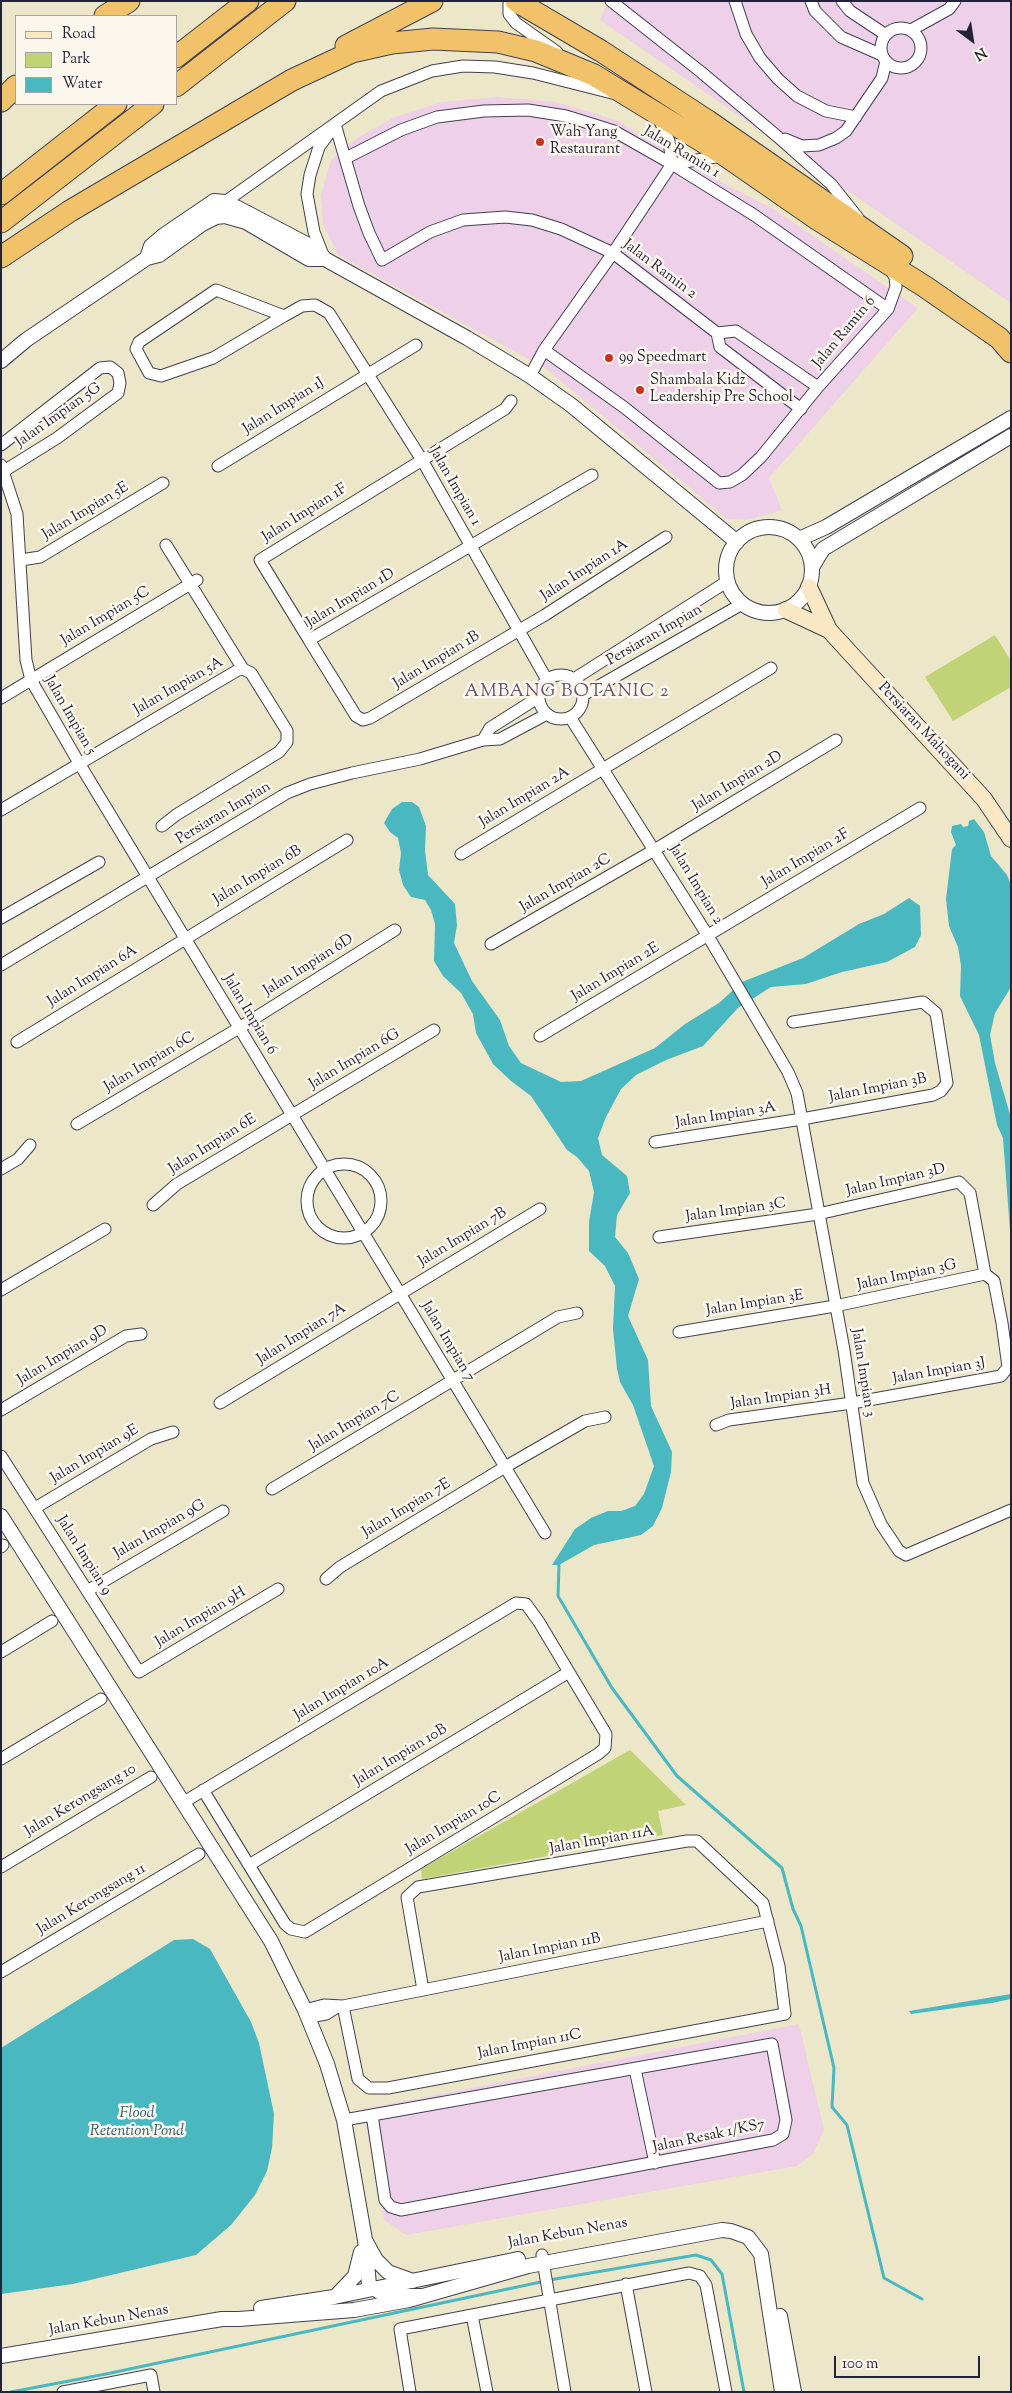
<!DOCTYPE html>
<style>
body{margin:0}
#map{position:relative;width:1012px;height:2393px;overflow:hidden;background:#ede7ca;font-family:"Sorts Mill Goudy",serif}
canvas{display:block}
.frame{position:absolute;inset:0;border:2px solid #22223b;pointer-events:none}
.legend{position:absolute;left:15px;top:15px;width:162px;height:90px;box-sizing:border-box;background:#fbf7ec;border:1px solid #a4a2a5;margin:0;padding:6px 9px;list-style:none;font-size:15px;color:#22223b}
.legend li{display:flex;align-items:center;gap:10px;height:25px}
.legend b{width:25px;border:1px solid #a4a2a5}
.north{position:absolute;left:947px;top:15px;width:50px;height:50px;-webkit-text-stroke:4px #fbf7ec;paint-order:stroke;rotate:149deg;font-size:14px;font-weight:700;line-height:20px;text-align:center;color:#22223b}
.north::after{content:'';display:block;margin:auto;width:18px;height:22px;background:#22223b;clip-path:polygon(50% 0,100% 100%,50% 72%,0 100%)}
.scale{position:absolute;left:834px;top:2356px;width:146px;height:22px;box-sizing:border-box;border:2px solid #22223b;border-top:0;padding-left:6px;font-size:15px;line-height:18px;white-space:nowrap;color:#22223b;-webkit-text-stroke:4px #fbf7ec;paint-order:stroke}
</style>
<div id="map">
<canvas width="1012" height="2393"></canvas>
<div class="frame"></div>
<ul class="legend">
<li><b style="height:6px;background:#fae7c3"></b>Road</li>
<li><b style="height:14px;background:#c0d376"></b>Park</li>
<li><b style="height:14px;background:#49b8c1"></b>Water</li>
</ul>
<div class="north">N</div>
<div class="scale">100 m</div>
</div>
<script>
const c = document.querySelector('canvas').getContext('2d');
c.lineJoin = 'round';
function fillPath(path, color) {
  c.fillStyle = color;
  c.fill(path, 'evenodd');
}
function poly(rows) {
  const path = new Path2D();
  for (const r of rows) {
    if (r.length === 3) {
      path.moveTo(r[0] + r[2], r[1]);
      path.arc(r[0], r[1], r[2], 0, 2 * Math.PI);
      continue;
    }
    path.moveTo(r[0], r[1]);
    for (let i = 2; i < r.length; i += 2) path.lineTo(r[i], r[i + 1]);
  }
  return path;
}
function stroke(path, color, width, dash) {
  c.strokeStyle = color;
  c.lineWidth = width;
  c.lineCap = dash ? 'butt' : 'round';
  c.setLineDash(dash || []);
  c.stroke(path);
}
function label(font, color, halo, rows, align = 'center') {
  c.font = font + ' "Sorts Mill Goudy",serif';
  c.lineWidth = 5;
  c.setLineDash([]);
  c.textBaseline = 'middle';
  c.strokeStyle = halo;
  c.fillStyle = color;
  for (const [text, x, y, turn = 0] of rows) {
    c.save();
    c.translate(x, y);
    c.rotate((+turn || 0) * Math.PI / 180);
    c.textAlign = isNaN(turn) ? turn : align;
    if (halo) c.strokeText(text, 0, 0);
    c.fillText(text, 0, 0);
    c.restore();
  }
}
const built = poly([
 [608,1,1011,1,1011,303,600,20],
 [497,97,556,102,616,120,698,170,775,210,918,308,769,478,782,510,747,520,727,519,545,368,338,255,323,224,321,195,331,160,357,138,395,117,442,102],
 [799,2024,824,2130,813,2154,797,2166,406,2235,384,2220,363,2109]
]);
const green = poly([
 [995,635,1011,661,1011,687,953,721,925,677],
 [630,1750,686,1805,658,1811,663,1835,422,1879,421,1869]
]);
const water = poly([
 [402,802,412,802,419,807,426,826,425,851,428,875,455,904,457,925,454,943,472,981,500,1020,509,1046,521,1063,561,1082,581,1081,655,1048,685,1024,719,1003,742,982,803,958,859,924,884,914,909,898,920,906,921,935,915,947,887,962,842,972,806,984,771,987,738,1008,703,1046,666,1060,636,1075,621,1089,606,1117,598,1138,602,1155,627,1176,630,1193,617,1215,615,1237,628,1253,639,1279,628,1316,648,1360,651,1406,672,1452,671,1472,662,1508,653,1526,641,1535,594,1545,559,1565,552,1565,575,1529,591,1518,608,1511,621,1511,635,1506,644,1494,654,1466,633,1405,620,1382,617,1369,613,1329,615,1286,605,1266,589,1251,589,1222,594,1192,589,1171,577,1157,567,1150,531,1096,511,1081,493,1064,476,1033,473,1014,461,993,443,976,434,961,435,924,431,910,425,900,411,897,403,885,399,870,401,853,398,838,390,832,384,823,392,809],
 [974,819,984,832,991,856,1007,875,1011,885,1011,987,995,1013,990,1035,995,1063,1011,1118,1011,1244,1003,1138,997,1125,979,1035,960,996,961,966,958,947,949,926,946,899,952,849,956,845,951,832,952,826,961,824,963,827,968,826,969,821],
 [193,1939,210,1949,251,2022,259,2043,274,2114,272,2148,267,2171,255,2195,231,2225,196,2255,73,2284,1,2294,1,2048,174,1940],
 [1011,1994,1011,1999,992,2003,911,2014,909,2011]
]);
const stream = poly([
 [559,1565,558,1596,612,1688,677,1776,782,1868,793,1909,801,1926,834,2068,832,2107,847,2125,884,2278,922,2299],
 [11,2392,106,2374,555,2279,696,2255,711,2260,722,2274,744,2392]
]);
const minor = poly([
 [509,1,509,14,516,23,557,52],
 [611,1,701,72,778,137,831,184,858,218],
 [735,1,746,34,760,58,778,79,797,96,826,111,856,117],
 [811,1,815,11,841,37,882,55],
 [842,1,850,11,886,35],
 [901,48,20],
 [911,30,949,9,955,1],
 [335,124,359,206,369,233,382,260,430,232,463,220,505,217,532,220,561,229,613,253,717,333,720,347,801,409],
 [785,139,802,146,819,145,836,138,846,131,882,78,886,61],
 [346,158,401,130,437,117,484,111,528,110,566,116,614,131,672,164,754,215,888,309],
 [672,164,722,156],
 [205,220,225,202,381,91,432,71,463,66,495,67,533,73,612,93],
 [323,255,314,232,307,194,310,175,319,147,330,132],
 [284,316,216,290,139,342,136,349,149,373,161,376,213,358,284,316,302,306,315,305,329,313,422,460,547,680],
 [717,333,736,331,818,387],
 [544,350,625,408,719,483,730,482,742,475,761,457,818,387,888,309,896,287,895,277,890,269],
 [530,376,544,350,613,253,672,164,669,141,658,117],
 [1,445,100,368,110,367,118,373,120,383,118,393,57,438,4,471],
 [1,465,17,514,26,660,31,680,79,763,545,1533],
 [218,466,416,345],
 [592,475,309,640,356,716,363,720,370,718,545,615,666,537],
 [166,545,243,669],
 [21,560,40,557,163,483],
 [309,640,260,560,505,409,511,401],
 [561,697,22],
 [574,679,728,581],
 [583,695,742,604],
 [1,698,197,580],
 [570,717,708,936,788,1072,797,1093,844,1350,863,1483,881,1524,899,1551,906,1555,1011,1510],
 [483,740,490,728,539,697],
 [1,810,238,670,243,669,251,673,287,731,287,742,279,752,176,815,162,826],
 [461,854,771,668],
 [1,918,99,862],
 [491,944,656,849,836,740],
 [1,965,287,793,310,784,352,773,420,759,483,740,500,739,547,714],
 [540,1036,920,808],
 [17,1042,347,840],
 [77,1124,239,1028,395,930],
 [655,1142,802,1119,933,1095,941,1091,947,1083,936,1013,923,1002,793,1022],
 [344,1201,37],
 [1,1169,18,1159,30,1145],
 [153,1205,177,1184,434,1030],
 [659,1237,818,1214,959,1182,970,1193,985,1274,994,1281,1002,1323,1008,1367,1001,1376,852,1403,729,1420,716,1425],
 [1,1290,105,1229],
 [679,1332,835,1306,985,1274],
 [220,1403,540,1209],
 [1,1410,126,1336,141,1334],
 [1,1456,139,1672,278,1589],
 [272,1489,558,1317,577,1313],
 [35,1508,151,1439,173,1432],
 [1,1547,3,1545],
 [326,1579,340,1567,505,1467,585,1421,605,1417],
 [87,1591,223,1511],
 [1,1652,52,1621],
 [1,1759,101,1699],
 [184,1802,214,1784,516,1603,526,1604,539,1622,606,1734,605,1748,598,1754,305,1932,291,1929,285,1924,203,1790],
 [249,1865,569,1672],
 [1,1867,151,1777],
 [1,1972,199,1854],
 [343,2006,358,2079,369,2088,388,2088,785,2014,779,1966,763,1903,697,1841,687,1841,418,1887,407,1897,423,1990],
 [305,2010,324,2005,343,2006,768,1921],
 [309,2017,326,2014,337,2007],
 [635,2069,655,2163],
 [344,2120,772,2044,786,2120,783,2134,773,2140,401,2210,391,2207,385,2200,372,2115],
 [542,2255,565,2392],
 [626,2284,646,2392],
 [472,2315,487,2392],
 [63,2392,151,2375,154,2392],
 [410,2392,400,2329,689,2273,700,2276,706,2285,726,2392]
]);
const tertiary = poly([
 [147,258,151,246,164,235,214,201,225,202,236,207,316,249,325,259,467,338,530,376,571,405,737,542],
 [1,361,26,340,147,258,159,255,202,224,216,217,225,216,246,222,309,259,325,259],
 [769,570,43],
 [799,539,826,527,1011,418],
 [812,567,823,549,1011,436],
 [1,1516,271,1941,305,2010,327,2064,344,2120,365,2240,369,2285,386,2296,423,2296],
 [366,2242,376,2260,388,2272,413,2281],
 [335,2297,355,2276,361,2252],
 [261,2308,334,2297,518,2259],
 [780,2316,794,2392],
 [1,2356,222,2319,239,2319,354,2310,409,2300,528,2266,722,2230,731,2231,748,2237,761,2254,782,2392]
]);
const secondary = poly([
 [809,587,829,630,984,799,1011,839],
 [786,610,829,630]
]);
const motorway = poly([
 [516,1,601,51,708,121,902,256],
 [105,16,129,1],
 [346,46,432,1],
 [176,57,248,1],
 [176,86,285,1],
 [1,101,16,86],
 [1,194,116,104],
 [1,222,153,104],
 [1,257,70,211,292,80,352,52,392,43,433,39,498,42,536,51,594,75,726,156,817,219,924,286,999,338,1011,352]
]);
const markers = [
 [540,142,5,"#c8321e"],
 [609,358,5,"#c8321e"],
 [640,390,5,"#c8321e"]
];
const poiNames = [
 ["Wah Yang",550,133],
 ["Restaurant",550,150],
 ["99 Speedmart",619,358],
 ["Shambala Kidz",650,381],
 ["Leadership Pre School",650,398]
];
const streetNames = [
 ["Jalan Ramin 1",681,153,31],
 ["Jalan Ramin 2",659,270,37],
 ["Jalan Ramin 6",845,333,-50],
 ["Jalan Impian 1J",284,407,-32],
 ["Jalan Impian 5G",59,416,-35],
 ["Jalan Impian 1",454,487,60],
 ["Jalan Impian 5E",86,512,-31],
 ["Jalan Impian 1F",305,514,-32],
 ["Jalan Impian 1A",585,571,-33],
 ["Jalan Impian 1D",351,599,-31],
 ["Jalan Impian 5C",106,617,-31],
 ["Persiaran Impian",655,636,-30],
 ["Jalan Impian 1B",437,661,-31],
 ["Jalan Impian 5A",179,687,-30],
 ["Jalan Impian 5",69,716,60],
 ["Persiaran Mahogani",923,732,47],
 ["Jalan Impian 2D",738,782,-31],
 ["Jalan Impian 2A",525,798,-31],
 ["Persiaran Impian",224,814,-31],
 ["Jalan Impian 2F",806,859,-31],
 ["Jalan Impian 6B",258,876,-31],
 ["Jalan Impian 2C",566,884,-30],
 ["Jalan Impian 2",695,885,59],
 ["Jalan Impian 6D",309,966,-32],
 ["Jalan Impian 2E",616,973,-31],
 ["Jalan Impian 6A",93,977,-32],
 ["Jalan Impian 6",249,1015,59],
 ["Jalan Impian 6G",355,1060,-31],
 ["Jalan Impian 6C",150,1063,-31],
 ["Jalan Impian 3B",878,1089,-11],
 ["Jalan Impian 3A",726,1116,-9],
 ["Jalan Impian 6E",213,1145,-32],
 ["Jalan Impian 3D",896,1181,-13],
 ["Jalan Impian 3C",736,1211,-8],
 ["Jalan Impian 7B",463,1238,-31],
 ["Jalan Impian 3G",907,1276,-12],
 ["Jalan Impian 3E",755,1304,-9],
 ["Jalan Impian 7A",302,1335,-32],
 ["Jalan Impian 7",447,1342,59],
 ["Jalan Impian 9D",63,1356,-31],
 ["Jalan Impian 3J",939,1372,-10],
 ["Jalan Impian 3",862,1373,81],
 ["Jalan Impian 3H",781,1398,-8],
 ["Jalan Impian 7C",355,1422,-31],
 ["Jalan Impian 9E",95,1455,-31],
 ["Jalan Impian 7E",407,1509,-31],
 ["Jalan Impian 9G",160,1530,-30],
 ["Jalan Impian 9",83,1556,58],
 ["Jalan Impian 9H",201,1618,-31],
 ["Jalan Impian 10A",342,1690,-31],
 ["Jalan Impian 10B",401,1756,-31],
 ["Jalan Kerongsang 10",81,1801,-31],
 ["Jalan Impian 10C",454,1824,-31],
 ["Jalan Impian 11A",602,1841,-10],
 ["Jalan Kerongsang 11",92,1900,-31],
 ["Jalan Impian 11B",550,1949,-11],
 ["Jalan Impian 11C",530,2045,-11],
 ["Jalan Resak 1/KS7",709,2137,-12],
 ["Jalan Kebun Nenas",568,2234,-10],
 ["Jalan Kebun Nenas",109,2321,-10]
];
const waterNames = [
 ["Flood",137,2114],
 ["Retention Pond",137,2132]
];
const quarterNames = [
 ["AMBANG BOTANIC 2",567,693]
];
fillPath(built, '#eed0e8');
fillPath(green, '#c0d376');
fillPath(water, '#49b8c1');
stroke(stream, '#49b8c1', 3);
stroke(minor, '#404050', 13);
stroke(tertiary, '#404050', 16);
stroke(secondary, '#404050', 18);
stroke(motorway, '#404050', 23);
stroke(minor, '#fff', 11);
stroke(tertiary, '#fff', 14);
stroke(secondary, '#fae7c3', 16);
stroke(motorway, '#f2c26a', 21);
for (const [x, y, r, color] of markers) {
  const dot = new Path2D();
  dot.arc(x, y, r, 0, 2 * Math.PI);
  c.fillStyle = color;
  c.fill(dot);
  stroke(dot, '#fbf7ec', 2);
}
label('15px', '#22223b', '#fbf7ec', poiNames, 'left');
label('15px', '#22223b', '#fbf7ec', streetNames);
label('italic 16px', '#325e71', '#fbf7ec', waterNames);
c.letterSpacing = '1px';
label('18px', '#6a5271', '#fbf7ec', quarterNames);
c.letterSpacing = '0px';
</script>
